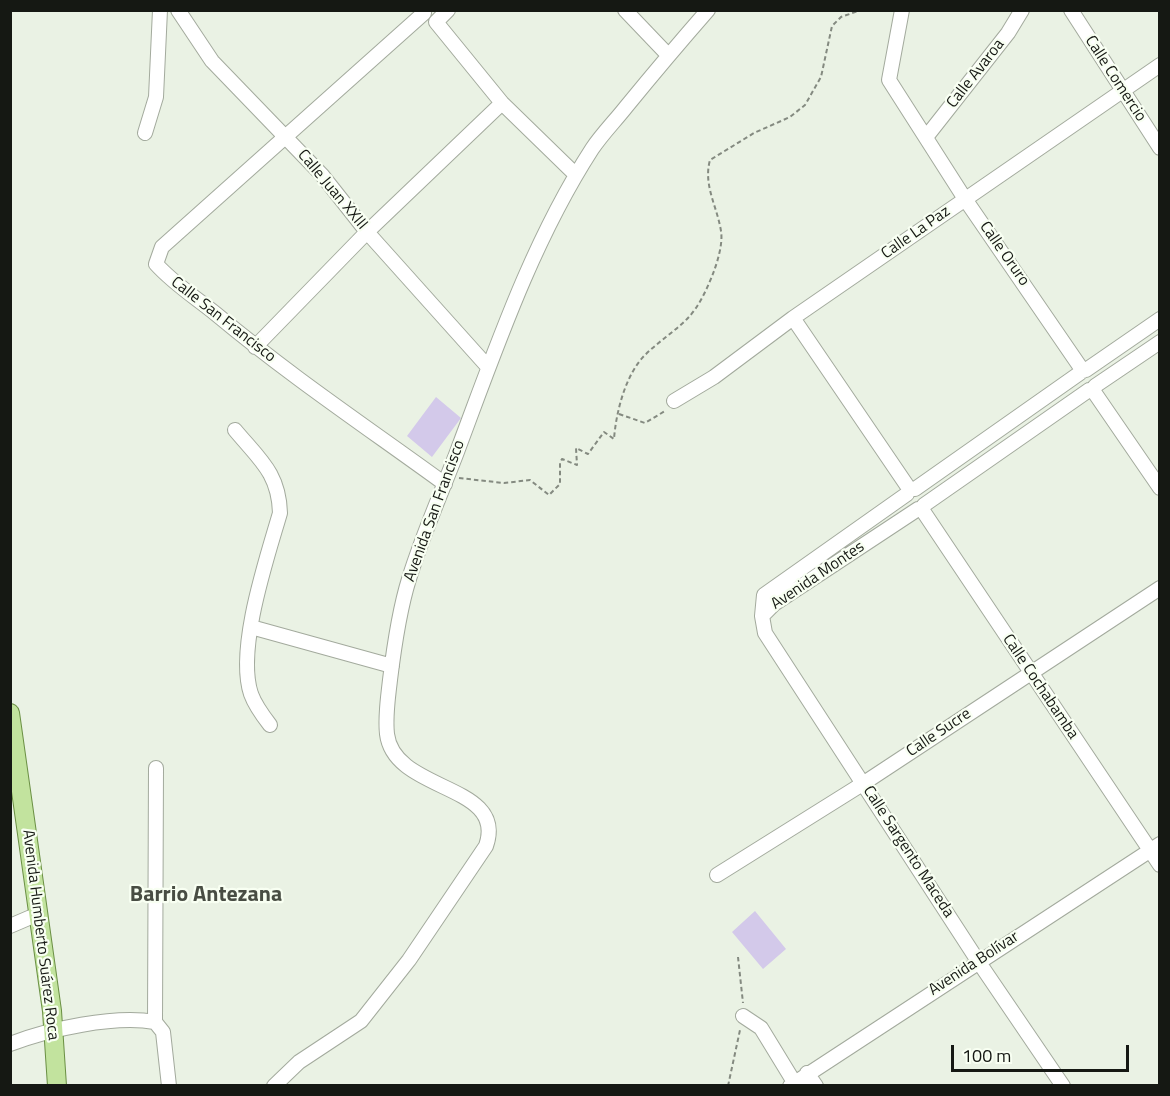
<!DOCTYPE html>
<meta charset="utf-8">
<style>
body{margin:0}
#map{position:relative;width:1170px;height:1096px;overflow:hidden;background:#eaf2e4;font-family:"Titillium Web",sans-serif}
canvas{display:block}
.frame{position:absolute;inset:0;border:12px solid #151813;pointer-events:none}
.scale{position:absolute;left:951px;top:1045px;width:178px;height:27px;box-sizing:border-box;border:3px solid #151813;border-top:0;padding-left:8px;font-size:18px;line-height:21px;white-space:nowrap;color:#151813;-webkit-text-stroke:4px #f8fff2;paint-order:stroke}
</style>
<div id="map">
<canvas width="1170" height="1096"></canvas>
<div class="frame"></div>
<div class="scale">100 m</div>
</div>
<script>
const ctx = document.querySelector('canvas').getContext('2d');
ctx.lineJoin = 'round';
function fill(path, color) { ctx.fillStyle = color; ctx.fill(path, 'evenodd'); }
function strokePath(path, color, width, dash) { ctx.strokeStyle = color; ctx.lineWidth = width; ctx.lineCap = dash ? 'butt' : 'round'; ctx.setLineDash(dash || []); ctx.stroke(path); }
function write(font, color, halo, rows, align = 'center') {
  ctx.font = font + ' "Titillium Web",sans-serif'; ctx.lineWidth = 4.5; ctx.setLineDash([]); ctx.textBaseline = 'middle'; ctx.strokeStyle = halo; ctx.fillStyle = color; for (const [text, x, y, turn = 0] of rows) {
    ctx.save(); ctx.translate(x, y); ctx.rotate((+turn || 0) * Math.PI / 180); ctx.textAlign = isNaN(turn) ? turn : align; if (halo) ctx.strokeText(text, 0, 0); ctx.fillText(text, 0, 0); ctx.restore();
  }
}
fill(new Path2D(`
 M436,397L461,418L432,457L407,436Z
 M755,911L786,949L763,969L732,932Z`), '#d3c9ea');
const minor = new Path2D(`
 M178,10L212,61L322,175L367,232L488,367
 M448,10L436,22L502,103L576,175
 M625,10L668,55
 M902,10L889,80L965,199L1083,371
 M1071,10L1160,148
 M424,13L162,247L156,264C174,284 195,297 216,314C289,375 368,428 445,484
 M145,133L156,97L160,10
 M927,136L1008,33L1022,10
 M793,318L910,490
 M255,347L367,232L502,103
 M1086,370L1160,319
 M1095,386L1160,342
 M1092,389L1160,488
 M674,401L714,377L793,318L1160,65
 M235,430C259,459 279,473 280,513C267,558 236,649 251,694C255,705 263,716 270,725
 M915,489L1080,373
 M907,494L764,595L762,616L765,633L978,961L1063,1086
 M924,505L1089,390
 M921,508L1160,865
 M762,616L774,604L918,509
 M251,627L392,666
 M717,875L864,783L1160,588
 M10,926L31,917
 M743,1016L761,1028L794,1082
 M155,1022L156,768
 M10,1044C49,1029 114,1015 155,1022L163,1032L169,1086
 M807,1073L816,1086
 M274,1086L299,1062L361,1021L409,960L486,846C508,783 394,793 387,734C385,716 388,698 390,680C394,647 399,611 409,579C422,536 441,494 457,452C496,348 532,242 592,149C602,134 615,121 626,107C653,74 680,42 708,10
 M790,1086L1160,844`);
const major = new Path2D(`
 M10,713L52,1011L57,1086`);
strokePath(minor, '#a3aa9d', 16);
strokePath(major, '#6b9044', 20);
strokePath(new Path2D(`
 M619,414L645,423L665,411
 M459,478L504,483L530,480L549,495L560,484V463L562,459L577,465L576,448L588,454L604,432L614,439C616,413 625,375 645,355C658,342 674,332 687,319C699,307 708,287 714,271C718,260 723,243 721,231C717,206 703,185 710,160L754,133L790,117L805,105L821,77L832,26L841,17L861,10
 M738,957L743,1003
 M728,1086L740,1030`), '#848a80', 2, [4.5, 3]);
strokePath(minor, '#fff', 14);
strokePath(major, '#c2e39e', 18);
write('16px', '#151813', '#f8fff2', [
 ["Calle Avaroa",976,74,-52],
 ["Calle Comercio",1115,79,57],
 ["Calle Juan XXIII",332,190,50],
 ["Calle La Paz",916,233,-35],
 ["Calle Oruro",1004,254,55],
 ["Calle San Francisco",223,320,38],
 ["Avenida San Francisco",435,511,-70],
 ["Avenida Montes",818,576,-34],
 ["Calle Cochabamba",1040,687,56],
 ["Calle Sucre",939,733,-34],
 ["Calle Sargento Maceda",908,852,57],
 ["Avenida Humberto Suárez Roca",40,935,83],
 ["Avenida Bolívar",974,964,-33]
]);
write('bold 22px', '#484d43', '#f8fff2', [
 ["Barrio Antezana",206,896]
]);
</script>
